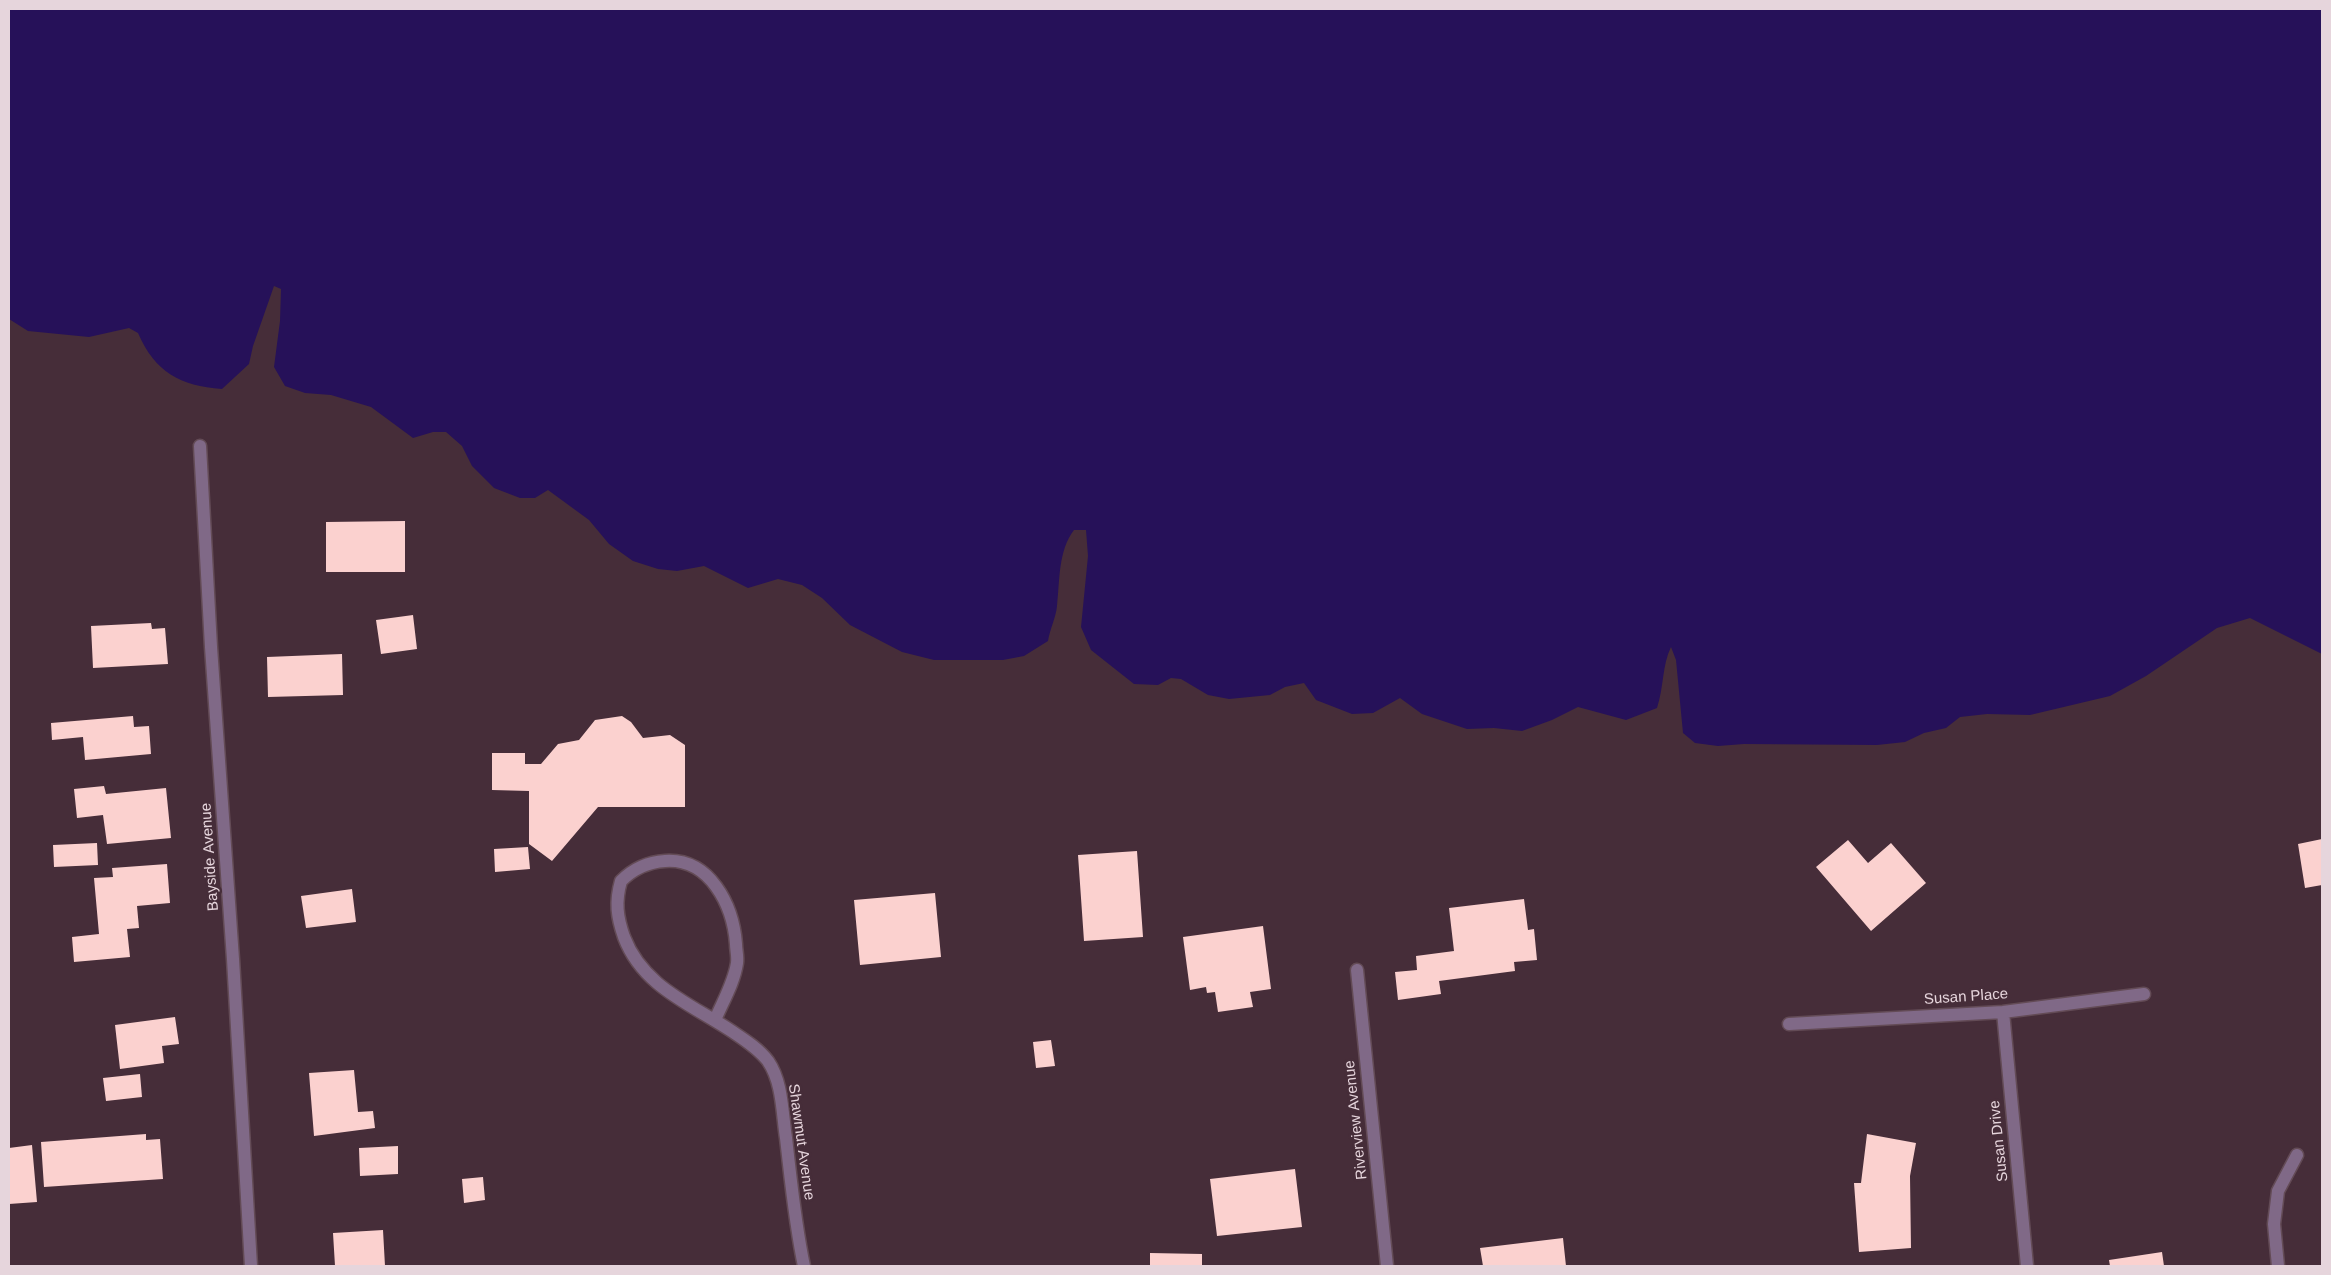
<!DOCTYPE html>
<style>
body{margin:0}
#map{position:relative;width:2331px;height:1275px;overflow:hidden;background:#462d39;font-family:Arial,sans-serif}
canvas{display:block}
.frame{position:absolute;inset:0;border:10px solid #e6d5dc;pointer-events:none}
</style>
<div id="map">
<canvas width="2331" height="1275"></canvas>
<div class="frame"></div>
</div>
<script>
const ctx = document.querySelector('canvas').getContext('2d');
ctx.lineJoin = 'round';
function fill(path, color) { ctx.fillStyle = color; ctx.fill(path, 'evenodd'); }
function strokePath(path, color, width, dash) { ctx.strokeStyle = color; ctx.lineWidth = width; ctx.lineCap = dash ? 'butt' : 'round'; ctx.setLineDash(dash || []); ctx.stroke(path); }
function write(font, color, halo, rows, align = 'center') {
  ctx.font = font + ' Arial,sans-serif'; ctx.lineWidth = 5; ctx.setLineDash([]); ctx.textBaseline = 'middle'; ctx.strokeStyle = halo; ctx.fillStyle = color; for (const [text, x, y, turn = 0] of rows) {
    ctx.save(); ctx.translate(x, y); ctx.rotate((+turn || 0) * Math.PI / 180); ctx.textAlign = isNaN(turn) ? turn : align; if (halo) ctx.strokeText(text, 0, 0); ctx.fillText(text, 0, 0); ctx.restore();
  }
}
fill(new Path2D(`
 M9,9H2322V654L2250,618L2217,628L2146,676L2110,696L2030,715L1987,714L1960,717L1946,728L1924,733L1905,742L1877,745L1744,744L1718,746L1695,743L1683,733L1676,660L1671,647C1662,665 1664,687 1657,708L1626,720L1578,707L1552,720L1522,731L1494,728L1467,729L1422,714L1400,698L1373,713L1352,714L1316,700L1304,683L1285,687L1270,695L1229,699L1208,695L1181,679L1171,678L1158,685L1134,684L1091,650L1081,627L1088,556L1086,530H1074C1058,551 1060,580 1057,606C1056,617 1050,629 1048,641L1024,656L1003,660H934L902,652L850,625L822,598L802,585L778,579L748,588L704,566L677,571L658,569L633,561L609,544L589,520L548,490L535,498H520L494,488L472,466L462,446L446,432H433L413,438L371,407L331,395L305,393L285,386L274,367L280,321L281,289L274,286L253,346L249,364L222,389C180,386 155,372 138,333L129,328L89,337L28,331L9,319Z`), '#261159');
fill(new Path2D(`
 M405,521V572H326V522Z
 M413,615L417,649L381,654L376,620Z
 M151,623L152,629L165,628L168,664L93,668L91,626Z
 M342,654L343,695L268,697L267,657Z
 M133,716L134,727L149,726L151,754L85,760L83,737L52,740L51,723Z
 M622,716L631,722L643,738L670,735L685,745V807H598L552,861L529,844V791L492,790V753H525V764H541L558,744L579,740L595,720Z
 M104,786L106,794L166,788L171,838L107,844L103,815L77,818L74,789Z
 M2322,839V885L2305,888L2298,844Z
 M1848,840L1868,863L1891,843L1926,883L1871,931L1816,867Z
 M97,843L98,865L54,867L53,845Z
 M528,847L530,869L495,872L494,849Z
 M1137,851L1143,937L1084,941L1078,855Z
 M167,864L170,903L137,906L139,928L127,929L130,957L74,962L72,937L99,934L94,878L113,877L112,868Z
 M352,889L356,922L306,928L301,896Z
 M935,893L941,957L860,965L854,900Z
 M1524,899L1528,930L1534,929L1537,960L1514,962L1515,971L1439,981L1441,994L1398,1000L1395,972L1417,970L1416,956L1454,951L1449,908Z
 M1263,926L1271,989L1250,992L1253,1007L1218,1012L1215,992L1207,993L1206,987L1190,990L1183,937Z
 M175,1017L179,1044L162,1046L164,1063L120,1069L115,1025Z
 M1051,1040L1055,1066L1036,1068L1033,1042Z
 M354,1070L358,1112L373,1111L375,1128L314,1136L309,1073Z
 M140,1074L142,1097L106,1101L103,1078Z
 M146,1134V1140L160,1139L163,1179L44,1187L41,1142Z
 M1867,1134L1916,1143L1910,1176L1911,1248L1859,1252L1854,1183H1861Z
 M32,1145L37,1202L9,1204V1148Z
 M398,1146V1174L360,1176L359,1148Z
 M1295,1169L1302,1227L1217,1236L1210,1179Z
 M483,1177L485,1200L464,1203L462,1179Z
 M383,1230L385,1266H335L333,1233Z
 M1563,1238L1566,1266H1483L1480,1248Z
 M2162,1252L2164,1266H2110L2109,1260Z
 M1150,1253L1202,1254V1266H1150Z`), '#fbd1cf');
const minor = new Path2D(`
 M200,446L211,647L233,959L251,1266
 M1357,970L1387,1266
 M2003,1012L2027,1266
 M715,1020C723,1001 734,983 737,963C738,957 736,950 736,944C733,905 710,858 665,861C648,862 633,869 621,881C615,902 617,917 624,937C643,987 691,1004 733,1032C745,1040 759,1049 768,1061C783,1083 782,1113 786,1138C791,1181 795,1224 804,1266
 M1789,1024L2003,1012L2144,994
 M2278,1266L2274,1224L2278,1191L2297,1155`);
strokePath(minor, '#634b56', 15);
strokePath(minor, '#806987', 12);
write('15px', '#e6d5dc', '#462d39', [
 ["Bayside Avenue",210,857,-94],
 ["Susan Place",1966,997,-4],
 ["Riverview Avenue",1356,1120,-96],
 ["Susan Drive",1999,1141,-96],
 ["Shawmut Avenue",801,1142,82]
]);
</script>
